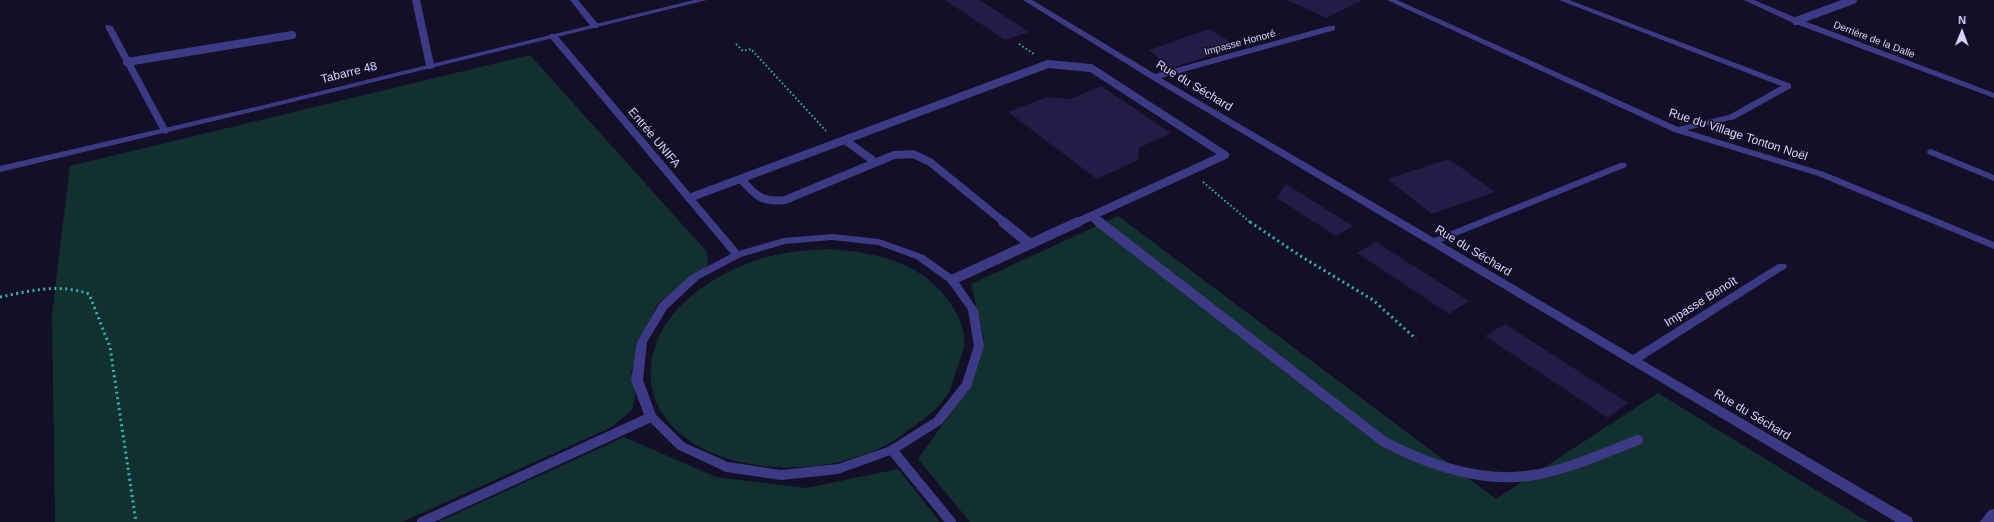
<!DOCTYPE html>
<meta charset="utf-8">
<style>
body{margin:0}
#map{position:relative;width:1994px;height:522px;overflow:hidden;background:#130f26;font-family:Arial,sans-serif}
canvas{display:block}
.north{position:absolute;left:1942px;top:12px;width:40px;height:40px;-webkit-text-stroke:3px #130f26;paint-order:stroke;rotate:1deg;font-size:11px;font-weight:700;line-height:16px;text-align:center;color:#d9d4ff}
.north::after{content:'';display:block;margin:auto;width:14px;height:18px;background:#d9d4ff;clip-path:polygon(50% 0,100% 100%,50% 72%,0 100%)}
</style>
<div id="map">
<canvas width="1994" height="522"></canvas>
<div class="north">N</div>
</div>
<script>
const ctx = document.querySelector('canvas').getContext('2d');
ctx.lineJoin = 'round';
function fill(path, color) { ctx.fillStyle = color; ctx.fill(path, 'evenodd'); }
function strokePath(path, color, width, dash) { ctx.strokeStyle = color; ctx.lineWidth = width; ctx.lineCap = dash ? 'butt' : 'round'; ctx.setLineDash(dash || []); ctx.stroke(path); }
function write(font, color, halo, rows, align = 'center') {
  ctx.font = font + ' Arial,sans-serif'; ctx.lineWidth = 3; ctx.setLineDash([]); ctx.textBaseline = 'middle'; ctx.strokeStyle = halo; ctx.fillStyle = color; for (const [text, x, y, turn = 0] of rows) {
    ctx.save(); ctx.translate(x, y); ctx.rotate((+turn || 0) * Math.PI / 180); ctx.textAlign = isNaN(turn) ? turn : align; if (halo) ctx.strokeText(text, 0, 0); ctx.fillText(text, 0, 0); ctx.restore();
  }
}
fill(new Path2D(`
 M530,55L707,252L708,265L698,277L658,303L638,344L631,373L635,384V396L632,410L612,427L402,522H55L52,314L70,166Z
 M1118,216L1496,499L1658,393L1868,522H970L918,459L963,396L984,339L971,284Z
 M828,249C875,252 925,262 952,306C959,316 966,333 964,346C963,354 959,362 956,370C954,376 953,384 950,390C943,404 924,420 911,428C903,434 895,440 887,445C834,471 769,475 714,454C684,442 654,416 651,381C647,319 704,278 757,260C780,252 804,250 828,249Z
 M624,437L716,477L806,488L898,469L940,522H438Z`), '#12302f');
fill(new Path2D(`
 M945,0H980L1029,32L1005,40Z
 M1287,0H1363L1326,18Z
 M1209,29L1239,47L1171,68L1149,50Z
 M1101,86L1171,133L1139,148L1138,160L1097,179L1008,112L1047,97L1070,99Z
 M1449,159L1495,192L1432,214L1387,179Z
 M1286,184L1353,226L1336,236L1277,198Z
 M1376,242L1469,301L1449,314L1357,253Z
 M1505,324L1628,403L1608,418L1485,336Z`), '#241b47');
strokePath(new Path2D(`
 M736,44L743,51L751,49L826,131
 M1019,44L1034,54
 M1203,182L1251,223`), '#2fb8b0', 2, [1.5, 2.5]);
strokePath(new Path2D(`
 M1250,222L1302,257L1373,300L1416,339
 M0,297C30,291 59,283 89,294L110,347L136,522`), '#2fb8b0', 3, [2, 3.5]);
strokePath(new Path2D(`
 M416,0L430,65
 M1796,21L1853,0
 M127,62L292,35
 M845,140L875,162
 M741,179C756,196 762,203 785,200L894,155L913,154L930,162L1005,223
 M689,198L1048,64L1091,68L1225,155L1076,223
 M1091,216L1100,223`), '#3d3a85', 8);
strokePath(new Path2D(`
 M1003,222L1030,244
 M1099,222L1383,441C1430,466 1486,485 1540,474C1574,467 1606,452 1638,440
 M952,280L1078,222
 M892,450L951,522
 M422,522L651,417`), '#3d3a85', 10);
fill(new Path2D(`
 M570,0H578L598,24V28H592Z
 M1023,0H1032L1155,74L1329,26H1335V30L1161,78L1434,238L1620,163H1626L1627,165L1626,167L1441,242L1633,355L1778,264H1786L1787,266L1786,268L1642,360L1912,518L1913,522H1896L1151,79Z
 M1387,0H1397L1678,127L1729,115L1781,86L1559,0H1569L1791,84V88L1735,119L1687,130L1824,172L1994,242V249L1818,176L1674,132Z
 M1744,0H1754L1799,19L1994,93V98L1793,23Z
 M106,25H109L113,27L169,131L168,133L165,134L161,131L105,27Z
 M550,34H556L739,251L784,238L832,234L879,239L924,255L956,278L978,310L984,346L971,387L942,424L896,453L838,474L781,480L726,472L677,449L645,417L631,380L637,342L659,304L691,275L731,254L550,38ZM832,240L878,245L916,259L948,282L968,310L974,346L962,383L934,418L888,447L838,464L781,470L728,462L685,443L656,415L643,380L647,342L667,309L699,279L741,257L785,244Z
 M1931,149L1994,175V181L1928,154L1927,152L1928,150Z
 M1994,509V522H1980L1989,510Z`), '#3d3a85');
fill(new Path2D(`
 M694,0H707L264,109L0,172V166L264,105Z`), '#3d3a85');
write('10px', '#d9d4ff', '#130f26', [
 ["Derrière de la Dalle",1874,40,21],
 ["Impasse Honoré",1240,43,-15]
]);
write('12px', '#d9d4ff', '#130f26', [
 ["Tabarre 48",349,73,-14],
 ["Rue du Séchard",1194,86,31],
 ["Rue du Village Tonton Noël",1738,135,18],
 ["Entrée UNIFA",654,138,50],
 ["Rue du Séchard",1473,251,31],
 ["Impasse Benoît",1701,302,-32],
 ["Rue du Séchard",1752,415,31]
]);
</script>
